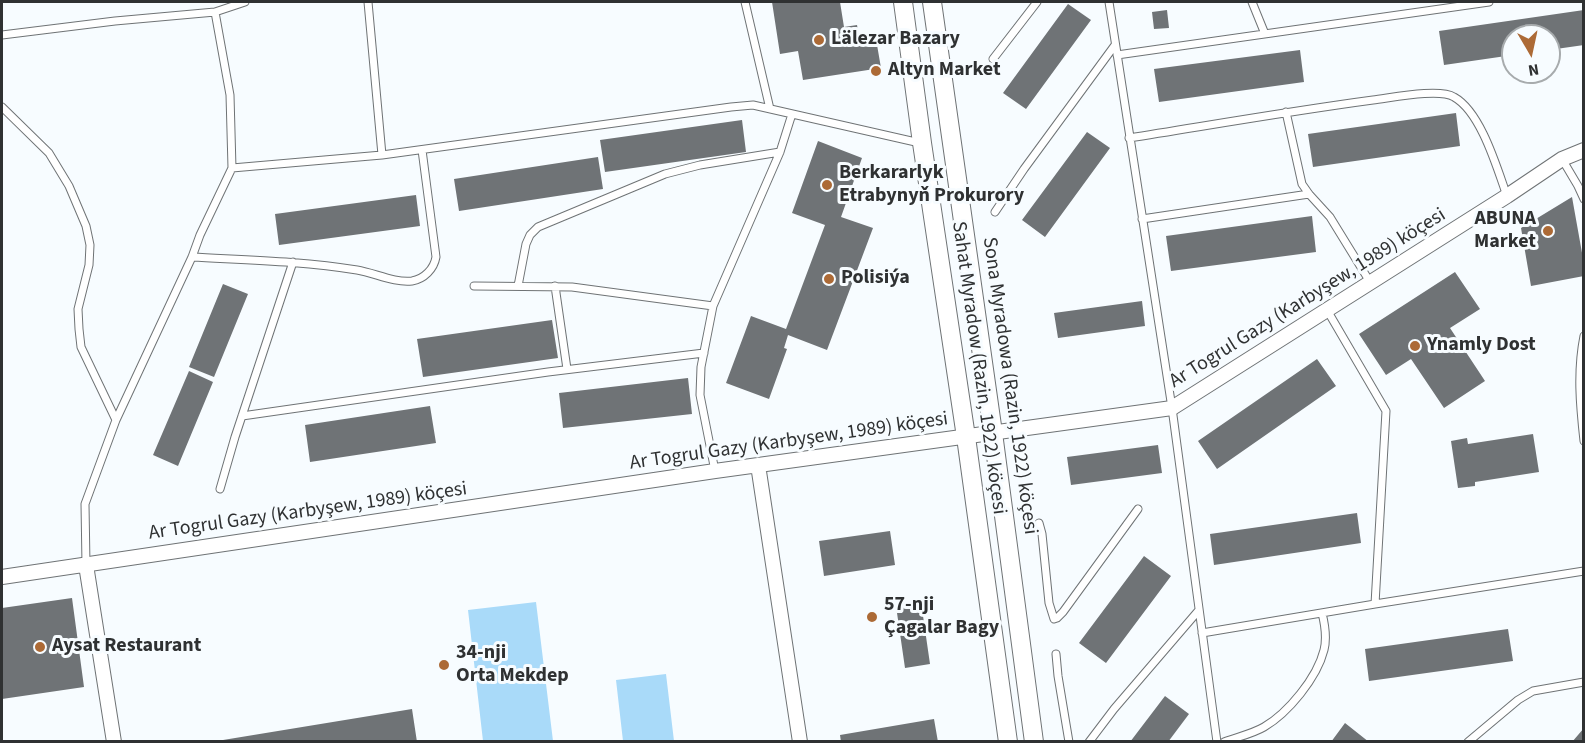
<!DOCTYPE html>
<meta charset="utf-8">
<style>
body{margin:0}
#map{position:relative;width:1585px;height:743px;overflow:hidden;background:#f7fcff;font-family:"Source Sans 3",sans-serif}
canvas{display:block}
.frame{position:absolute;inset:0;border:3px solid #2f3132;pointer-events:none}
.north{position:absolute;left:1501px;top:24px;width:60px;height:60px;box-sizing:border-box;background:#f7fcff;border:2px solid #a7abad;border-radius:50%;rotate:171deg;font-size:16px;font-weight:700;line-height:24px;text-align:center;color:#2f3132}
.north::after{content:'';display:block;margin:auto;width:21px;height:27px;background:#ac6a36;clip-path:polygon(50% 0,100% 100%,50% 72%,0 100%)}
</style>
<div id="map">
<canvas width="1585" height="743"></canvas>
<div class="frame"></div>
<div class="north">N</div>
</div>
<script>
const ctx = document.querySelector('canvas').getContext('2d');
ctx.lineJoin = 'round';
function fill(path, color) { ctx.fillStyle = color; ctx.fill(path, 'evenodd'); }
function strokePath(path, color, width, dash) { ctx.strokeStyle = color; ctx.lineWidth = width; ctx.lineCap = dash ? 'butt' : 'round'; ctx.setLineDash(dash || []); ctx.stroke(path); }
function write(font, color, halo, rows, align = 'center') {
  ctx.font = font + ' "Source Sans 3",sans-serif'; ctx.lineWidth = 6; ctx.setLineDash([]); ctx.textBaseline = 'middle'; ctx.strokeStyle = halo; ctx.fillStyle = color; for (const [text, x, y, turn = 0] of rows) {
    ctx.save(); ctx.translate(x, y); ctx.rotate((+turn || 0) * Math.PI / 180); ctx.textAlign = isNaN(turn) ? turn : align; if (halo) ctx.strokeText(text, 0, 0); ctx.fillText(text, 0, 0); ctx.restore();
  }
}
fill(new Path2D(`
 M536,602L553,741H483L468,610Z
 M666,674L674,741H623L616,680Z`), '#a9daf9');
fill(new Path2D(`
 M772,2H840L844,27L857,25L860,41L876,39L881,68L803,80L798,51L780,54Z
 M1068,4L1091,20L1026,109L1003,93Z
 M1167,10L1169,28L1154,29L1152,12Z
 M1584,10V45L1549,50V36H1513V55L1444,65L1439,31Z
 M1300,50L1304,82L1159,102L1154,69Z
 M1456,113L1460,146L1313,167L1308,134Z
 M742,120L746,152L605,172L600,140Z
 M1087,132L1110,148L1045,237L1022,220Z
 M818,141L862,158L841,217L873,228L827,350L788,335L784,348L787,349L769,399L726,383L751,316L786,329L825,225L792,213Z
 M598,157L603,189L459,211L454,179Z
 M416,195L420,226L279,245L275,214Z
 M1572,197L1584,264V276L1531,286L1521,228Z
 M1312,216L1316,252L1171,271L1166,236Z
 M1455,272L1480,309L1450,328L1485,381L1444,408L1411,359L1386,375L1359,334Z
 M223,284L248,294L214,377L189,367Z
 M1142,301L1145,326L1058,338L1054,313Z
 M552,320L558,358L423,377L417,339Z
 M1317,359L1336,386L1217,469L1198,441Z
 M189,371L213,382L178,466L153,455Z
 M688,378L692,414L563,428L559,393Z
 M430,406L436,443L310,462L305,425Z
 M1533,434L1539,472L1475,482V486L1458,488L1451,441L1467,438L1468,444Z
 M1158,445L1162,473L1071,485L1067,457Z
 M1357,513L1361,543L1214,565L1210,534Z
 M890,531L895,565L824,576L819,541Z
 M1144,556L1171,576L1106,663L1079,643Z
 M72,598L84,687L2,699V608Z
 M921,602L930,664L905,668L896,606Z
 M1508,629L1513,661L1369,681L1365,649Z
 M1165,696L1189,714L1168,742H1130Z
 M412,709L417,742H223V740Z
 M934,719L938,742H841L840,735Z
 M1345,723L1369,742H1331Z
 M1584,728V742H1572Z`), '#6f7376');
const lane = new Path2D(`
 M368,2L382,155
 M745,2L770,109
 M1109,2L1172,408L1217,742
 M1252,2L1265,34
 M2,35L115,21L215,12L245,2
 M1117,55L1489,2
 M993,59L1037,2
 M2,107L49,153L69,186L86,226L90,245L89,265L78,309L79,329L81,347L116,420
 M1286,112L1302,184L1309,194L1330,217L1370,282
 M1129,138C1211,125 1291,111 1373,100C1391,98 1439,88 1454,97C1481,112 1497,168 1507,196
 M1562,159L1578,186L1584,199
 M232,168L382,155L731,107L753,105L920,143
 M995,212L1024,169L1115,45
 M1142,219L1309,194
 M192,257C247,260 303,261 357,270C375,273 394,283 412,281C424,279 434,269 436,257L422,150
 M474,286L572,287L713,306
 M518,286L526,244L530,235L538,227L665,174L700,165L780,152
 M555,286L567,369
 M1584,336C1577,371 1580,405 1584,441
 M242,416L548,372L704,353
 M715,471L700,395L701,367L713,306L780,152L792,114
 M220,489L235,437L293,262
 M1039,523L1042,534L1049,603L1054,619L1057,618L1063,612L1138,509
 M86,565L85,504L116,420L192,257L200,235L232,168L230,95L215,12
 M1375,604L1584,571
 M1202,633L1375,604L1386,411L1327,310
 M1056,654L1058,676L1069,742
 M1089,742L1114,709L1199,610
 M1224,742C1237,737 1252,734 1264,727C1288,713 1317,678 1324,650C1327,638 1325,625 1322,613
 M1468,742L1518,700L1533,691L1584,682`);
const street = new Path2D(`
 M758,465L800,742
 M86,565L114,742
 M2,577L715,471L1172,408L1507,196L1562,159L1584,150`);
const secondary = new Path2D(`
 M903,2L922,143L966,437L1008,742
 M932,2L993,433L1034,742`);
strokePath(lane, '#6f7375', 9);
strokePath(street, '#6f7375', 16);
strokePath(secondary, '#6f7375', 20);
strokePath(lane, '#fff', 7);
strokePath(street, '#fff', 14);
strokePath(secondary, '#fff', 18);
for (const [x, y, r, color] of [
 [819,40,6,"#ac6a36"],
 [876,71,6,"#ac6a36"],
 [827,185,6,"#ac6a36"],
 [1548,231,6,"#ac6a36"],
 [829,279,6,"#ac6a36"],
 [1415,346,6,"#ac6a36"],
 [872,617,6,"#ac6a36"],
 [40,647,6,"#ac6a36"],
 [444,665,6,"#ac6a36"]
]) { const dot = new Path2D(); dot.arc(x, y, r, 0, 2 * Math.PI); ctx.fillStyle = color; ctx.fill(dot); strokePath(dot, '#f7fcff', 2); }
write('bold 20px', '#2f3132', '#f7fcff', [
 ["Lälezar Bazary",831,40],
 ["Altyn Market",888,71],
 ["Berkararlyk",839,174],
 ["Etrabynyň Prokurory",839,197],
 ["ABUNA",1536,220,"right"],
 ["Market",1536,243,"right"],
 ["Polisiýa",841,279],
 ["Ynamly Dost",1427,346],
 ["57-nji",884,606],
 ["Çagalar Bagy",884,629],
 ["Aysat Restaurant",52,647],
 ["34-nji",456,654],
 ["Orta Mekdep",456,677]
], 'left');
write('20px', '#2f3132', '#f7fcff', [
 ["Ar Togrul Gazy (Karbyşew, 1989) köçesi",1308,299,-32],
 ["Sahat Myradow (Razin, 1922) köçesi",978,368,82],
 ["Sona Myradowa (Razin, 1922) köçesi",1009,386,82],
 ["Ar Togrul Gazy (Karbyşew, 1989) köçesi",789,442,-8],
 ["Ar Togrul Gazy (Karbyşew, 1989) köçesi",308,512,-8]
]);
</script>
